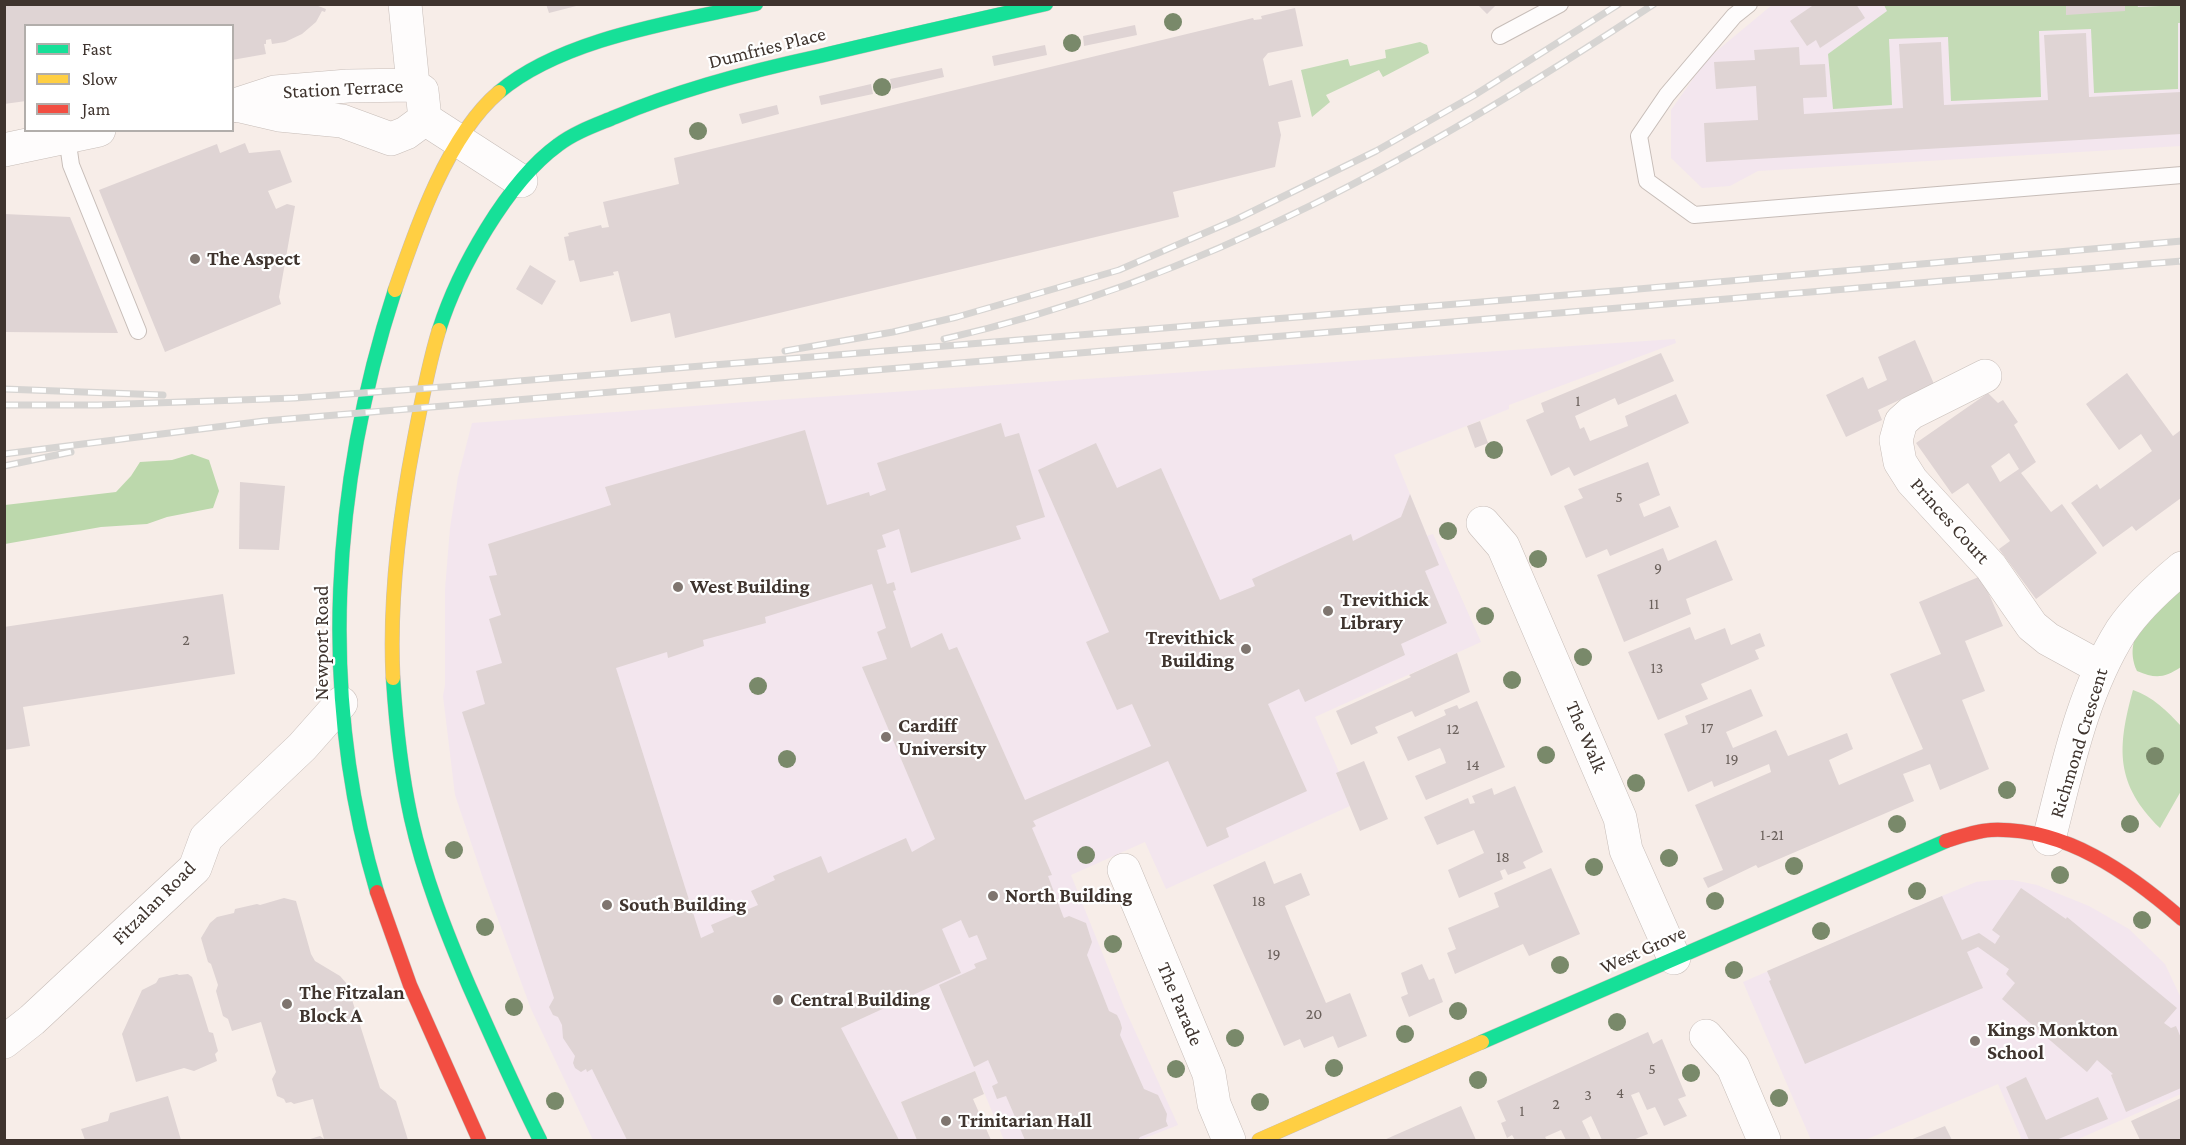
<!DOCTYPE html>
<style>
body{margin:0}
#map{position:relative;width:2186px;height:1145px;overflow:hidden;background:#f7ede8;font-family:"Crimson Pro",serif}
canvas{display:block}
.frame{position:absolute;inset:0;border:6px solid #3f342e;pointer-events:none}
.legend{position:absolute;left:24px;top:24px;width:210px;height:108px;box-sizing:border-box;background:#fff;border:2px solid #b2aeab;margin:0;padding:8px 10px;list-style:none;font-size:18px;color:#3f342e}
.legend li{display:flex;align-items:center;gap:12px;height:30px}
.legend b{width:30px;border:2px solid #b2aeab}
</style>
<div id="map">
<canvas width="2186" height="1145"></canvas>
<div class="frame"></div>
<ul class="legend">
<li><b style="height:8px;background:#16e098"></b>Fast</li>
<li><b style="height:8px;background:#ffcf43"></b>Slow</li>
<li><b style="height:8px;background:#f24e42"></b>Jam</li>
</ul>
</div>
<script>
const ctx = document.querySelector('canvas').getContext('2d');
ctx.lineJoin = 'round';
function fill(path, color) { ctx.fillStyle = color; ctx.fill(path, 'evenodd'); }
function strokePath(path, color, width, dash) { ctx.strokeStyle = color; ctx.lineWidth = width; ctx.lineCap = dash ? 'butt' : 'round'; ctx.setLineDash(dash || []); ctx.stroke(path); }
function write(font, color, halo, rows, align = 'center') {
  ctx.font = font + ' "Crimson Pro",serif'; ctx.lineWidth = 4.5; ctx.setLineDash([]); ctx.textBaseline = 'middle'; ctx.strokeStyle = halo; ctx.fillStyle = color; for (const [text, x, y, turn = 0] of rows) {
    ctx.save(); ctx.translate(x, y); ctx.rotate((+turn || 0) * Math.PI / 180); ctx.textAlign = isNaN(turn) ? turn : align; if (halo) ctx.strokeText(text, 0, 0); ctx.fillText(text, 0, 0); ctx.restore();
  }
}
fill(new Path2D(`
 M1772,5H2181V146L1758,171L1730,186L1702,188L1671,158V110L1707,59Z
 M1675,339L1676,343L1509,405V409L1394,455L1427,536L1433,534L1481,642L1315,717L1339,772L1336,774L1350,806L1166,889L1145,842L1071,875L1124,1007L1178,1125L1140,1140H1004L975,1071L901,1102L917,1140H593L531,1009L485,884L455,795L443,696L445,685V589L450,528L458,477L472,423L746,402Z
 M1995,880H2013L2037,885L2089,906L2129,929L2165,964L2181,998V1094L2076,1140H2022L1998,1084L1865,1140H1811L1743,982L1942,896L1976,882Z`), '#f3e6ee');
fill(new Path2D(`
 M2137,4L2138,7L2181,5V23H2178V89L2094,93L2091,29L2039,31L2041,97L1951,101L1948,37L1889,39L1892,105L1833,109L1828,54L1887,11L1884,5Z
 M1420,42L1427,45L1429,53L1383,77L1379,70L1326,95L1330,102L1312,117L1301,70L1348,59L1350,66L1386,58L1385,50Z
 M2133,690C2152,696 2168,712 2181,726V791L2160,828C2115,784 2117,748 2133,690Z`), '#c4dbb6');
fill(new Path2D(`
 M192,454L209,460L219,491L213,508L167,517L147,524L101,527L5,544V505L116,492L131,476L140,462L172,460Z
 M2181,581V667C2164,678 2156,679 2137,671C2120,633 2158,606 2181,581Z`), '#bcd8ac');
fill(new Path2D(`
 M4,4H313L326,9L325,12L322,11L316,22L302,34L285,42L272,44L271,39L266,40V44H264L266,54L232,60V26H26V101L4,104Z
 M546,4H580V5L549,13Z
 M1477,4H1497L1487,14Z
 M1815,4H1856L1865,18L1820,48L1816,40L1807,46L1790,21Z
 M2066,4H2125V11L2066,15Z
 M1295,8L1303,46L1268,53L1263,59L1269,86L1292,80L1301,117L1278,122L1281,135L1275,167L1173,192L1179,217L675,338L670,313L631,322L618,271L613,272L614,275L580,282L574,260L569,261L564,237L569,236L568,233L601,225L602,228L609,227L603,202L679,184L674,158L1253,18L1254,20L1262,19L1261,16Z
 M1135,25L1137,35L1084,46L1083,36Z
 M2086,33L2089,97L2181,92V134L1706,162L1704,123L1758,120L1756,86L1716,89L1714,62L1755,60L1754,50L1799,47L1800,65L1825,64L1827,97L1803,98L1804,114L1903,108L1899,44L1941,42L1944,105L2048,100L2044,35Z
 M1045,45L1047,55L994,66L992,56Z
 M942,68L944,77L892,89L890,79Z
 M871,84L873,94L821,105L819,96Z
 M777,105L779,114L742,124L739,114Z
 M245,143L249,153L280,150L292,182L268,191L276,209L287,204L295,206L279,297L281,304L165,352L99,190L217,144L220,153Z
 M4,214L70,217L118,333L4,332Z
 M530,265L556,281L542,305L516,289Z
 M1915,340L1934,384L1878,410L1882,420L1846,437L1826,395L1863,377L1868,389L1887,380L1878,357Z
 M1661,353L1674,381L1618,405L1615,398L1575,416L1580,429L1584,427L1590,441L1628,426L1625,416L1676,394L1689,423L1574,476L1569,467L1551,476L1526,420L1544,412L1541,403Z
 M2127,373L2173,436L2181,430V498L2136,531L2132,526L2103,547L2071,503L2097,484L2100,489L2152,451L2141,434L2119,450L2086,404Z
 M1988,393L1998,403L2003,400L2018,422L2014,425L2036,462L2021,473L2051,512L2062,504L2097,553L2036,599L1999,549L2010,541L1968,483L1952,494L1916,443ZM2009,453L2019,469L2000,482L1991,466Z
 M1480,421L1488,443L1475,448L1467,426Z
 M1001,423L1005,437L1019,433L1045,517L1016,526L1021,539L911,573L899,529L882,535L886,547L877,550L887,584L894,582L896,590L893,591L911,648L942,633L949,650L957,647L1025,800L1151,746L1132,704L1117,710L1086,642L1109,632L1038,470L1096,443L1117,488L1161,468L1220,600L1255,586L1252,579L1351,534L1353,541L1401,517L1410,494L1439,565L1425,571L1447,623L1401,644L1405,655L1305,702L1299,689L1268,704L1307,791L1226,828L1229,837L1207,847L1168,761L1033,821L1036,826L1032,828L1052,875L1048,876L1063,916L1064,918L1069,916L1086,923L1092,942L1087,955L1109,1011L1117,1015L1120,1021L1122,1028L1120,1035L1144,1089L1158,1095L1167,1114L1166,1121L1168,1126L1140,1137L1138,1140H1025L1006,1096L997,1099L992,1086L998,1083L988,1060L974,1067L939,985L976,968L974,964L987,959L977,935L969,938L961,920L942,929L961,973L841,1028L899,1140H627L592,1069L587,1072L586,1069L581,1072L575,1068L573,1063L575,1056L563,1038L562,1025L558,1017L553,1015L549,1007L554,998L462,712L485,704L476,671L502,663L489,619L501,615L489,576L497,575L488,544L611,505L605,487L805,430L827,505L869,492L870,496L886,490L877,463ZM872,584L886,628L877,632L887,659L862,667L935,839L912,852L906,838L828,873L821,856L773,876L775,880L751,891L758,905L711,925L714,932L701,938L616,668L667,652L668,658L704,646L703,640L766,623L765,617Z
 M1648,462L1660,495L1639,504L1644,517L1670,506L1679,527L1610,556L1607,549L1586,558L1564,506L1583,498L1578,489Z
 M240,482L285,486L279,550L239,549Z
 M1716,540L1733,580L1686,599L1691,614L1624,642L1597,575L1663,548L1668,561Z
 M1981,576L2003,626L1965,641L1985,691L1962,700L1989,769L1940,790L1930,764L1903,774L1914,801L1758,868L1756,865L1708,888L1703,878L1723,870L1695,805L1771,772L1769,764L1714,787L1712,781L1688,792L1664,734L1688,724L1685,716L1751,689L1763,716L1726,732L1733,748L1776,730L1788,756L1847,733L1853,749L1829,760L1839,785L1923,749L1890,674L1941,654L1919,602Z
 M223,594L235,674L23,707L30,746L4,750V627Z
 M1690,627L1695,640L1725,628L1731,645L1760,633L1765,646L1755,650L1759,659L1701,684L1708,699L1658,720L1628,652Z
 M1457,653L1470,692L1415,717L1412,711L1375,727L1378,733L1351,745L1336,711L1411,677L1409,675Z
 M1477,701L1505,767L1426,800L1415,776L1446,763L1443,754L1440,748L1408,761L1397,737L1446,715L1444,710L1457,705L1459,709Z
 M1364,761L1388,819L1360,831L1336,773Z
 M1515,786L1543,852L1523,862L1526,868L1508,875L1505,869L1500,871L1503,879L1459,898L1448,870L1484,853L1474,830L1437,845L1424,817L1468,798L1470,804L1475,803L1472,796L1492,788L1494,795Z
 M1265,861L1274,884L1301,873L1310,895L1285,906L1291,921L1326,1003L1350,993L1367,1036L1338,1048L1333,1036L1304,1048L1300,1039L1284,1046L1213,885Z
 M1551,868L1580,934L1529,956L1523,944L1455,974L1447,953L1456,949L1448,928L1499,907L1494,893Z
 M2021,888L2066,919L2067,917L2177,1008L2164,1023L2171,1028L2176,1026L2181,1038V1088L2126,1112L2111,1075L2113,1074L2097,1060L2087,1072L2002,999L2015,983L2006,974L2009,969L1978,947L1967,952L1983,988L1805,1064L1769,981L1771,980L1767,971L1942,896L1962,940L1979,933L1995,944L2000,936L1992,930Z
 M284,898L296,901L311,954L315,961L340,976L347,984L380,1088L396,1101L408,1140H307L320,1136L324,1139L313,1099L294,1104L291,1102L286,1103L284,1099L277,1096L272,1079L276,1072L261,1022L232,1031L228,1019L223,1016L216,991L218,985L211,964L208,962L201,938L210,923L217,917L234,913L235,909L257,904L260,905Z
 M1422,964L1429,980L1434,978L1443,1002L1409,1017L1401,997L1408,994L1401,973Z
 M177,974L179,975L188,974L192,977L209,1032L213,1033L218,1051L215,1054L217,1061L194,1071L184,1068L136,1082L122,1034L142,990L156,983L159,978Z
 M1648,1032L1653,1044L1662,1039L1686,1096L1678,1099L1687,1116L1664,1126L1655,1107L1647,1110L1639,1092L1631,1095L1648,1134L1633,1140H1602L1591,1116L1582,1121L1591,1140H1566L1561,1130L1545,1137L1547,1140H1515L1512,1135L1507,1138L1501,1123L1506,1121L1497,1101Z
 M975,1071L984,1094L973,1099L991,1140H917L901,1102Z
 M2026,1077L2046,1120L2098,1097L2108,1119L2056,1140H2029L2006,1087Z
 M168,1096L181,1140H85L81,1129L108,1121L110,1113Z
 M2181,1098V1140H2140L2131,1121Z
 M1461,1106L1476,1140H1384Z
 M1945,1126L1952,1140H1910Z`), '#dfd4d4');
const lane = new Path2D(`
 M1749,4L1734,16L1667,95L1639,136L1647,181L1694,215L2182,175
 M1500,36L1560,4
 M67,137L71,165L138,331`);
const street = new Path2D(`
 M405,4L413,85
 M236,105L279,115L342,121L391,139L406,133L425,119
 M232,106L275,92L348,86L413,85L422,91L425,119
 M425,119L521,181
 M4,150L99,130
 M1985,376L1911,413L1901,422L1896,440L1900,462L1912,481L1991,567L2032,626L2048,639L2101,668
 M1483,523L1503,546L1620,818L1626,850L1674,958
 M2049,839C2067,769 2082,693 2121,631C2137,607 2159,587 2182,568
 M1124,870L1209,1074L1214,1104L1229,1140
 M1706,1036L1733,1067L1764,1140
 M4,1042L32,1020L195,868L206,838L302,747L341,703`);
const fast = new Path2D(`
 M499,92C563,38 676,22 756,4
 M439,330C458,270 507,182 558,145C575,132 596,125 615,117C681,89 750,71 820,56C895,38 971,21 1046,4
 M393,678C396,725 401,772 411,818C424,876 446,932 469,986C492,1038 515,1090 540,1140
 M377,892C318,695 332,484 395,290
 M1482,1042L1946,841`);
const slow = new Path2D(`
 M395,290C416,228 448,135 499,92
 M393,678C389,599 399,519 414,441C421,404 428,366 439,330
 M1259,1140L1482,1042`);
const jam = new Path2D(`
 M1946,841C1961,836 1976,831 1991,830C2065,827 2129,873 2182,919
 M377,892L410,985L479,1140`);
strokePath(lane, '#c7bdb8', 18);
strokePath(street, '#c7bdb8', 34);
strokePath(fast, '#c7bdb8', 15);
strokePath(slow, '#c7bdb8', 15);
strokePath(jam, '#c7bdb8', 15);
strokePath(lane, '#fefcfc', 16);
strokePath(street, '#fefcfc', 33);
strokePath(fast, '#16e098', 14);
strokePath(slow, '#ffcf43', 14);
strokePath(jam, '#f24e42', 14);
const rail = new Path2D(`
 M944,339C1204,280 1433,150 1654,4
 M785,351L893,332L957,317L1119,270L1237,219L1376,151L1473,96L1619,4
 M4,389L163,395
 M4,405H98L295,398L470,385L1627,290L2182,241
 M4,454L264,421L2182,261
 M4,466L71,452`);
strokePath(rail, '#d6d4d2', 7);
strokePath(rail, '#fff', 4.5, [14]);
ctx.fillStyle = '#79896a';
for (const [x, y] of [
 [1173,22],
 [1072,43],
 [882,87],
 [698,131],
 [1494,450],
 [1448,531],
 [1538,559],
 [1485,616],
 [1583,657],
 [1512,680],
 [758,686],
 [1546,755],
 [2155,756],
 [787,759],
 [1636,783],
 [2007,790],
 [1897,824],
 [2130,824],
 [454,850],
 [1086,855],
 [1669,858],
 [1794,866],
 [1594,867],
 [2060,875],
 [1917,891],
 [1715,901],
 [2142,920],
 [485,927],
 [1821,931],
 [1113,944],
 [1560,965],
 [1734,970],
 [514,1007],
 [1458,1011],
 [1617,1022],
 [1405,1034],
 [1235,1038],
 [1334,1068],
 [1176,1069],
 [1691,1073],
 [1478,1080],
 [1779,1098],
 [555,1101],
 [1260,1102]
]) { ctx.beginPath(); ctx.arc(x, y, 9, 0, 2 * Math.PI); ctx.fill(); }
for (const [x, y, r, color] of [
 [195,259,6,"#7f756f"],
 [678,587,6,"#7f756f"],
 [1328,611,6,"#7f756f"],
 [1246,649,6,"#7f756f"],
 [886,737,6,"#7f756f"],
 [993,896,6,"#7f756f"],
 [607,905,6,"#7f756f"],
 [778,1000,6,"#7f756f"],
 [287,1004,6,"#7f756f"],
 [1975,1041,6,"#7f756f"],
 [946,1121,6,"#7f756f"]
]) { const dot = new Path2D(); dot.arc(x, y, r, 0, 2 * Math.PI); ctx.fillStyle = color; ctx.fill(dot); strokePath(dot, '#fff', 2); }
write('16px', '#6a605b', null, [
 ["1",1578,401],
 ["5",1619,497],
 ["9",1658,568],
 ["11",1654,604],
 ["2",186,640],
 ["13",1657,668],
 ["17",1707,728],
 ["12",1453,729],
 ["19",1732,759],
 ["14",1473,765],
 ["1-21",1772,835],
 ["18",1503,857],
 ["18",1259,901],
 ["19",1274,954],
 ["20",1314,1014],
 ["5",1652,1069],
 ["4",1620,1093],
 ["3",1588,1095],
 ["2",1556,1104],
 ["1",1522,1111]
]);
write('20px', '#3f342e', '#fff', [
 ["Dumfries Place",767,48,-14],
 ["Station Terrace",343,89,-3],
 ["Princes Court",1950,521,48],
 ["Newport Road",322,643,-90],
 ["The Walk",1586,737,67],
 ["Richmond Crescent",2079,743,-73],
 ["Fitzalan Road",154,903,-45],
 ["West Grove",1643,950,-24],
 ["The Parade",1180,1004,67]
]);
write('bold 20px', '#3f342e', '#fff', [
 ["The Aspect",207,259],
 ["West Building",690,587],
 ["Trevithick",1340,600],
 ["Library",1340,623],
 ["Trevithick",1234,638,"right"],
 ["Building",1234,661,"right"],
 ["Cardiff",898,726],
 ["University",898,749],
 ["North Building",1005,896],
 ["South Building",619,905],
 ["The Fitzalan",299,993],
 ["Block A",299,1016],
 ["Central Building",790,1000],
 ["Kings Monkton",1987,1030],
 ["School",1987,1053],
 ["Trinitarian Hall",958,1121]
], 'left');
</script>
